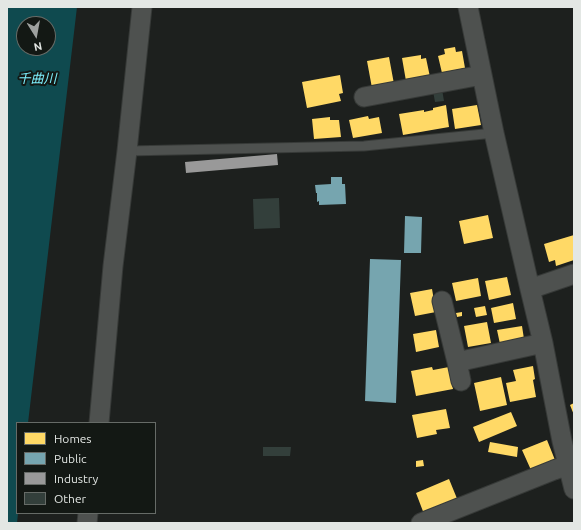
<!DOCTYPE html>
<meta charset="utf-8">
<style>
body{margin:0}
#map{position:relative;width:581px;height:530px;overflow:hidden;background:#1d201e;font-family:Ubuntu,sans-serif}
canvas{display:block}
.frame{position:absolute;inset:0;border:8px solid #e3e7e4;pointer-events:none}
.legend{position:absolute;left:16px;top:422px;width:140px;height:92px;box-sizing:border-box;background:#131814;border:1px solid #666b67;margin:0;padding:5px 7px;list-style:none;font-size:12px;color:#e3e7e4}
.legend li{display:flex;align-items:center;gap:8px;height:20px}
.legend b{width:20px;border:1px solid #666b67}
.north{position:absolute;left:16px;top:16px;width:40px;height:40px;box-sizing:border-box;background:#131814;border:1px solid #666b67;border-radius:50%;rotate:169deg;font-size:11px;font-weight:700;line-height:16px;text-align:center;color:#e3e7e4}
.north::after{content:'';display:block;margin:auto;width:14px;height:18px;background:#9ea19f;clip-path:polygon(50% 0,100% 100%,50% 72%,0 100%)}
</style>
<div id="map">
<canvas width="581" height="530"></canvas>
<div class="frame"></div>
<ul class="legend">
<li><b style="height:11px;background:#ffd966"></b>Homes</li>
<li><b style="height:11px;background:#76a5af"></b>Public</li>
<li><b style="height:11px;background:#999"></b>Industry</li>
<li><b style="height:11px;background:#333f3b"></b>Other</li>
</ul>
<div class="north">N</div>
</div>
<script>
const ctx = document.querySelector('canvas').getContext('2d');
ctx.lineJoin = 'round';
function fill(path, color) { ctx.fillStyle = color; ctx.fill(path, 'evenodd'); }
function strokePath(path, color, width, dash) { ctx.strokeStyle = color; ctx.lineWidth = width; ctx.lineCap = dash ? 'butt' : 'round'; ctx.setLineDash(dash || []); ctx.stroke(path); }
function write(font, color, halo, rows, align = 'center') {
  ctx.font = font + ' Ubuntu,"Noto Sans JP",sans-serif'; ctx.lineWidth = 4; ctx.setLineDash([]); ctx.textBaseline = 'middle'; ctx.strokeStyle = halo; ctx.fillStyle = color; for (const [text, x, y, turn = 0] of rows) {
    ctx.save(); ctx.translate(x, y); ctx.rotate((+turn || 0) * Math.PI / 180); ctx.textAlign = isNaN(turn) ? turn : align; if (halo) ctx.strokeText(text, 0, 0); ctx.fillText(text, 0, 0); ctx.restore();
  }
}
fill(new Path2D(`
 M7,7H77L28,423H17V513H18L17,523H7ZM24,24H48V48H24Z`), '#0f4a4f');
fill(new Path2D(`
 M455,47L456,52L462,51L465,68L442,73L438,56L445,54L444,49Z
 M421,55V59L426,58L430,77L406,81L402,58Z
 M389,57L394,84L372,88L367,61Z
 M340,75L343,93L339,94L341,101L307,108L302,82Z
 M446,105L449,127L403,135L399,114L424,110V112L433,110V108Z
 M477,105L481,125L455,129L452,109Z
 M368,116L369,119L379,117L382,133L353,138L349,120Z
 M330,117V120H339L341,137L314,139L312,119Z
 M488,215L493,238L464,244L459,221Z
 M574,235V260L556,266L555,260L549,262L544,244Z
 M507,277L511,295L489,300L485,281Z
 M478,278L481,296L456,301L452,283Z
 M432,289L436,312L415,316L410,293Z
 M513,303L516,319L494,323L491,308Z
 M485,306L487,315L476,317L474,308Z
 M462,312V316L457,317L456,313Z
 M487,322L491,343L468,347L464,326Z
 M522,326L524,339L500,344L497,330Z
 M436,330L439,347L416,352L413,334Z
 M533,366L535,379L533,380L536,397L510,402L506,383L516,381L513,370Z
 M432,367L433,370L449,367L453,389L416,396L411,371Z
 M501,377L507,405L480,411L474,383Z
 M574,403V415L570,405Z
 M446,409L450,428L436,430L437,434L417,438L412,415Z
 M511,412L517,426L479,442L473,427Z
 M547,440L555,460L531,470L522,450Z
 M490,442L518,447L517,457L488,452Z
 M423,460L424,466L416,467V461Z
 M449,479L458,501L424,514L416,493Z`), '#ffd966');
fill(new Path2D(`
 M331,177H342V184H345L346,204L319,205V201L317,202V193H316L315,185L331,184Z
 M405,216L422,217L421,253H404Z
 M370,259L401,260L396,403L365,401Z`), '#76a5af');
fill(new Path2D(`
 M277,154L278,165L186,173L185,162Z`), '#999');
fill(new Path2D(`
 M442,89L444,101L435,102L433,91Z
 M279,198L280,228L254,229L253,199Z
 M263,447H291L290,456H263Z`), '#333f3b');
const lane = new Path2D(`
 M127,151L364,146L494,133`);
const street = new Path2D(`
 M468,7L494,133L530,289L543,343L562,441L574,489
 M364,97L482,75
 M530,289L574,274
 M442,301L457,362L461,381
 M457,362L543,343
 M99,423L113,266L127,151L142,7
 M87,523L88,513
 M421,523L554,470L568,465`);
strokePath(lane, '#373a38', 11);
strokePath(street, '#373a38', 21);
strokePath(lane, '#4e514f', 9);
strokePath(street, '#4e514f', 19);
write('italic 13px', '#7ceefb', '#131814', [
 ["千曲川",37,79]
]);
</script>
